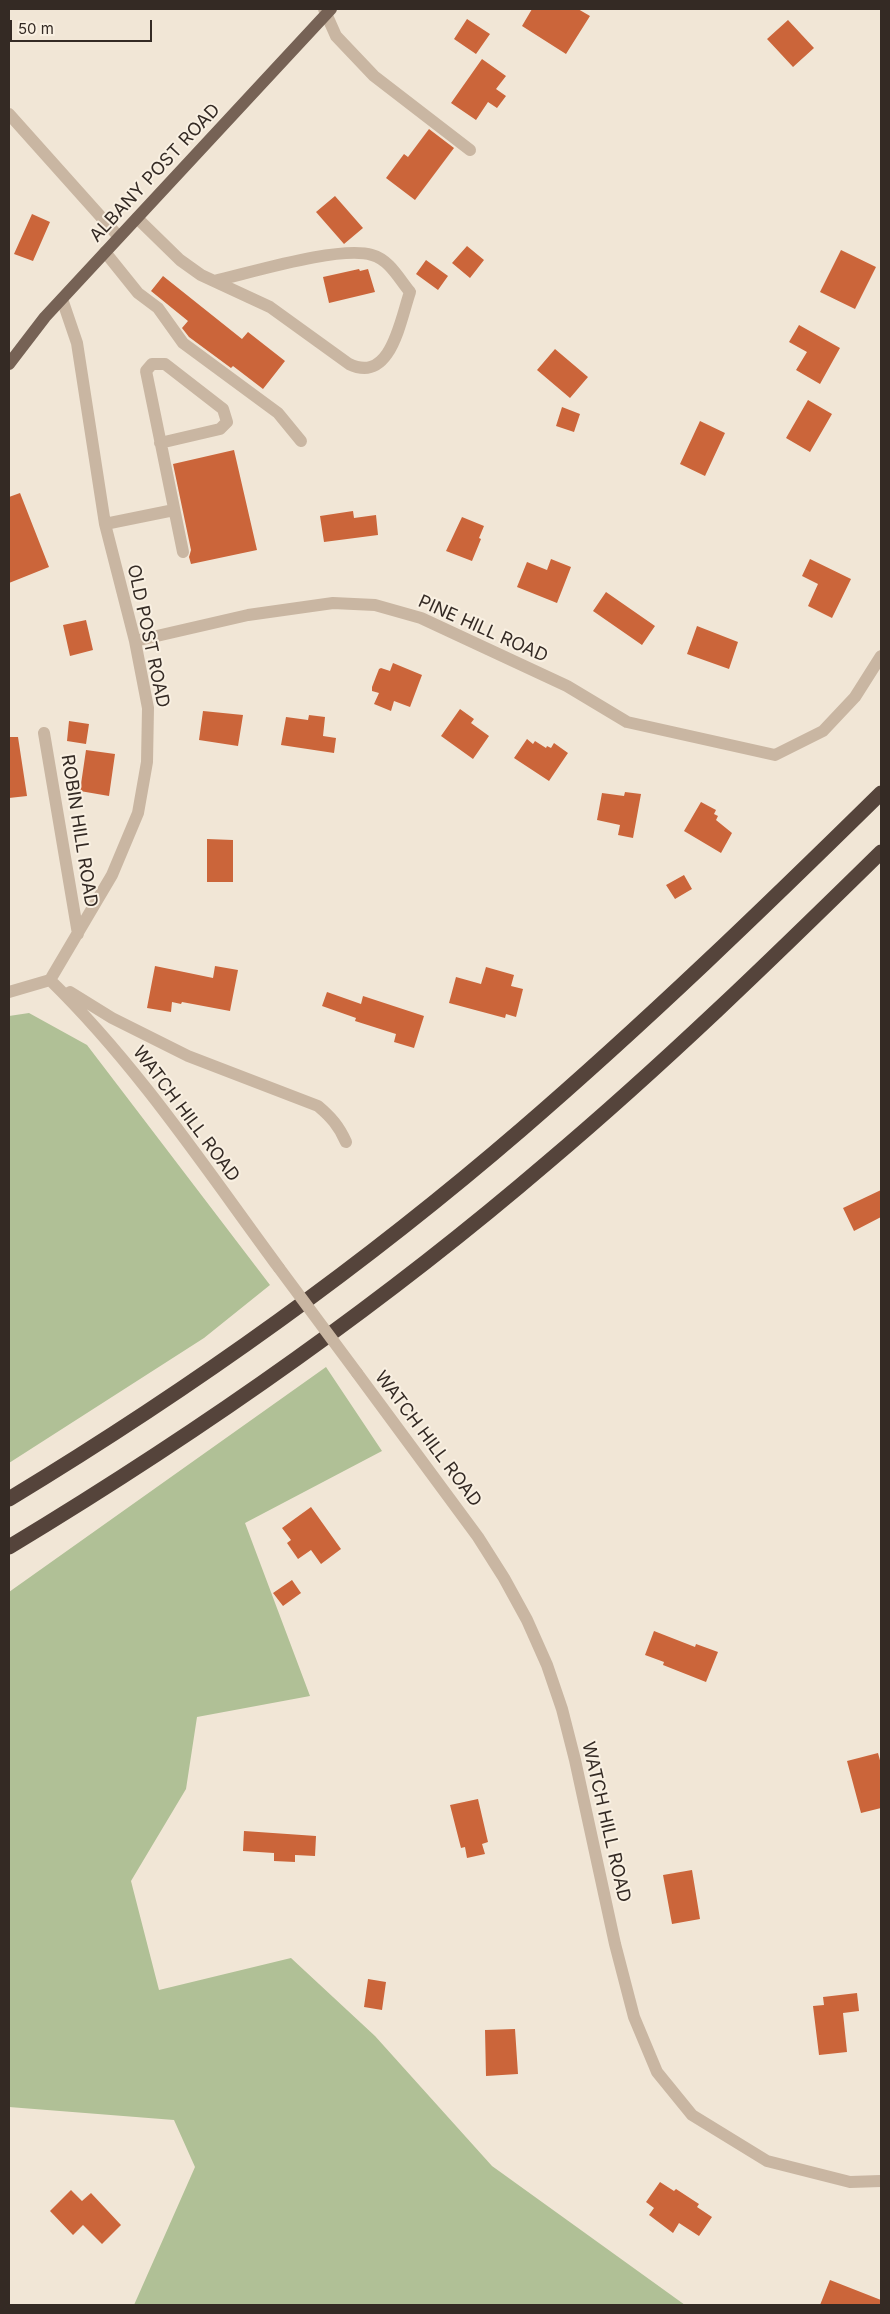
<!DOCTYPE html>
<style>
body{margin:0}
#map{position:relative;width:890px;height:2314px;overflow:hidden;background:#f1e6d6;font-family:Inter,sans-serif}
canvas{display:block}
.frame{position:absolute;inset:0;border:10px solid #342a24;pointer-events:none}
.scale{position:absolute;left:10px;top:20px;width:142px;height:22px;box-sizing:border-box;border:2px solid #342a24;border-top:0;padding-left:6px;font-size:15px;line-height:18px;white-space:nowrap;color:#342a24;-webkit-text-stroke:4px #f9f0e2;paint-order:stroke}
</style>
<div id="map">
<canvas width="890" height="2314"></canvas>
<div class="frame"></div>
<div class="scale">50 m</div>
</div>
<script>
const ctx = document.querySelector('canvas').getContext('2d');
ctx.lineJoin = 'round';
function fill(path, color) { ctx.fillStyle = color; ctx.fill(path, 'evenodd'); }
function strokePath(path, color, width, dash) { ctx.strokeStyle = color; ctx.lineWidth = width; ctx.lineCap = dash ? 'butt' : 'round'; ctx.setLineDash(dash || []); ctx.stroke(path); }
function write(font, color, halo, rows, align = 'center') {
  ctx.font = font + ' Inter,sans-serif'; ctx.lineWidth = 4; ctx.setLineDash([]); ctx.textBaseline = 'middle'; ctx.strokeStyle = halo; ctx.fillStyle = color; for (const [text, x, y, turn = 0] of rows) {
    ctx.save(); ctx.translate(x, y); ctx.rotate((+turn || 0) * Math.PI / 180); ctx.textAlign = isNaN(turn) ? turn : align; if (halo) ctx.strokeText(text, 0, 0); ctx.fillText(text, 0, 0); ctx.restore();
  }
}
fill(new Path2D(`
 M29,1013L87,1045L270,1285L204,1338L9,1463V1016Z
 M326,1367L382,1451L245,1523L310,1696L197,1717L186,1789L131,1881L159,1990L291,1958L375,2036L492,2166L685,2305H134L195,2167L174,2120L9,2107V1592Z`), '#b0c096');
fill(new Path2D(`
 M532,9H578L590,16L566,54L522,26Z
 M467,19L490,34L476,54L454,39Z
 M788,20L814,48L793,67L767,39Z
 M482,59L506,76L496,89L506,96L497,108L488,102L476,120L451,103Z
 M429,129L454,148L415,200L386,178L404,154L408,157Z
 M335,196L363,228L344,244L316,212Z
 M32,214L50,222L33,261L14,254Z
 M467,246L484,260L470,278L452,263Z
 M841,250L876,267L855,309L820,292Z
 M426,260L448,276L438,290L416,274Z
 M359,269L360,271L368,269L375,292L329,303L323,277Z
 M163,276L242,339L248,332L285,361L263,389L233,366L231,368L189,337L182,328L188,321L151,291Z
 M799,325L840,348L820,384L796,370L807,352L789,342Z
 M555,349L588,377L570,398L537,370Z
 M808,400L832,414L810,452L786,438Z
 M562,407L580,414L574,432L556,426Z
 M700,421L725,433L705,476L680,464Z
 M234,450L257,550L191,564L189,557L191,550L173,464Z
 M20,493L49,567L9,583V497Z
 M353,511L354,518L376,515L378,535L324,542L320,516Z
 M462,517L484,526L479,538L481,539L472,561L446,551Z
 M551,559L571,567L557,603L517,587L527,562L547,570Z
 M810,559L851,579L832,618L808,606L818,584L802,576Z
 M606,592L655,626L642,645L593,611Z
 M86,620L93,650L70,656L63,625Z
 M697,626L738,642L729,669L687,654Z
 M393,663L422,675L410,707L394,701L391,711L374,704L379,693L372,691V687L379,669L381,668L390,671Z
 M460,709L474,719L471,723L489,736L473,759L441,736Z
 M203,711L243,715L238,746L199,740Z
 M309,715L325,717L323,736L336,738L334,753L281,745L286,717L308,720Z
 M69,721L89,724L86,744L67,741Z
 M9,737H18L27,796L9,798Z
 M527,739L533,744L535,741L546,748L547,746L551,748L554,743L568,753L549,781L514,758Z
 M86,750L115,754L109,796L80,791Z
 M625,792L641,794L633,838L618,835L620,825L597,820L602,793L624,796Z
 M701,802L716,810L714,814L718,816L716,820L732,833L721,853L684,831Z
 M207,839L233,840V882H207Z
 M684,875L692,889L675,899L666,885Z
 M155,966L213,978L215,966L238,970L230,1011L182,1002L181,1004L172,1002L171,1012L147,1008Z
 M486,967L514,975L511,986L523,989L516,1017L506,1014L505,1018L449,1003L456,977L481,984Z
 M327,992L361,1004L363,996L424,1016L414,1048L394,1042L396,1034L355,1021L356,1018L322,1006Z
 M881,1190V1217L854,1231L843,1208Z
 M311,1507L341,1549L321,1564L311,1550L298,1559L287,1543L291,1540L282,1528Z
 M292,1580L301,1593L283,1606L273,1593Z
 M654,1631L695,1647L696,1644L718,1652L706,1682L663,1665L664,1662L645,1655Z
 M878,1753L881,1764V1808L861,1813L847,1761Z
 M478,1799L488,1842L482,1844L485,1854L467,1858L465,1847L461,1848L450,1805Z
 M244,1831L316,1836L315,1856L295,1855V1862L274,1861V1853L243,1851Z
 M692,1870L700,1919L672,1924L663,1875Z
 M368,1979L386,1982L382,2010L364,2007Z
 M857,1993L859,2011L843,2013L847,2052L819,2055L813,2006L824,2005L823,1997Z
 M515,2029L518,2074L486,2076L485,2030Z
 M660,2182L674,2191L676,2189L699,2204L697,2207L712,2217L699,2236L679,2223L673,2233L649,2215L654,2208L646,2202Z
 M71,2190L82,2201L91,2193L121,2225L102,2244L83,2225L73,2235L50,2211Z
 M830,2280L881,2300V2305H820Z`), '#cb653a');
strokePath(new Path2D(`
 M324,9L336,36L374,76L470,150
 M9,114L119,237
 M137,218L180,260L201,275L270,307L349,364C391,384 400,321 410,292C399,279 390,260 372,255C340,245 250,273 214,281
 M105,252L138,293L158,308L183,343L278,413L301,441
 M160,443L220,429L227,422L223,409L165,364H152L146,371L183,552
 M105,524L174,510
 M135,641L248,615L333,603L375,605L421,618L567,686L627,722L775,755L823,731L855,697L881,656
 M44,733L78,934
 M50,980C138,1066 206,1169 279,1268
 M9,992L50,980L112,875L138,813L147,762L148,708L135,641L105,524L77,343L62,299
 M70,992L112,1018L188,1056L318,1106C331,1117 339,1126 346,1142
 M357,1373L478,1537L504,1578L527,1620L547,1665L562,1709L575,1760L615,1944L634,2017L657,2072L692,2115L767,2161L850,2182L881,2181`), '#c9b6a2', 12);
strokePath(new Path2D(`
 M9,364L45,317L331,9`), '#766255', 12);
strokePath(new Path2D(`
 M9,1499C189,1390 363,1266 522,1129C646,1022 764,908 881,793
 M9,1547C198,1433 380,1306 548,1162C664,1064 773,958 881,852`), '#55443b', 15);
strokePath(new Path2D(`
 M279,1268L357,1373`), '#c9b6a2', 12);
write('18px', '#342a24', '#f9f0e2', [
 ["ALBANY POST ROAD",155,173,-47],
 ["PINE HILL ROAD",483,629,24],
 ["OLD POST ROAD",148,636,78],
 ["ROBIN HILL ROAD",79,831,81],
 ["WATCH HILL ROAD",186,1114,53],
 ["WATCH HILL ROAD",428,1439,53],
 ["WATCH HILL ROAD",606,1822,77]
]);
</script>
